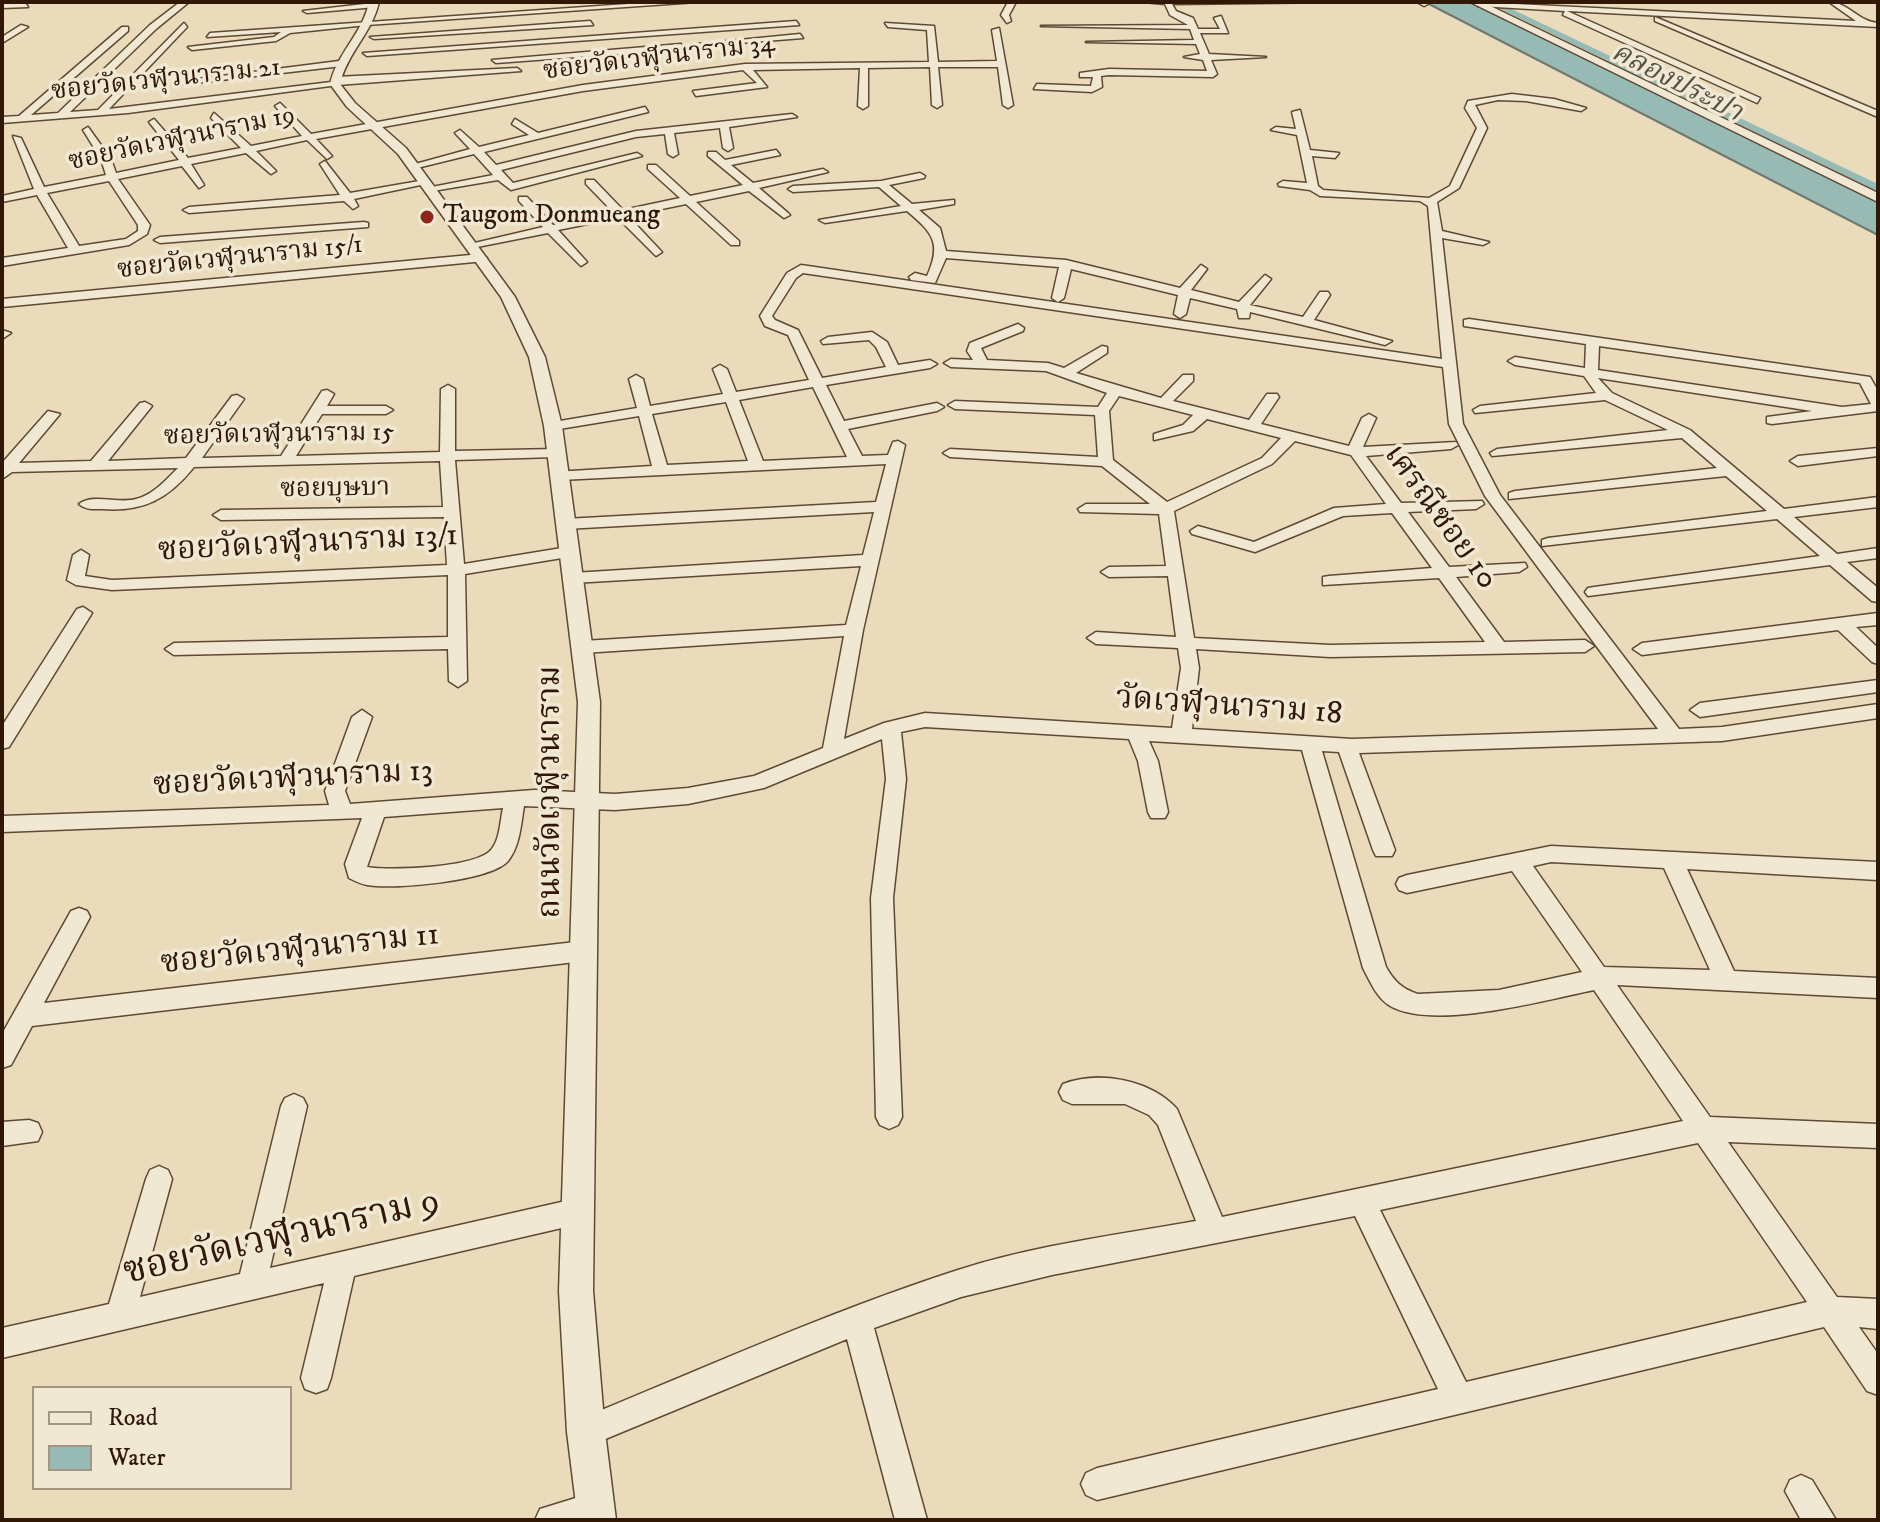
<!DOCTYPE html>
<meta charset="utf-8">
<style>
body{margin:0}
#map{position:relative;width:1880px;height:1522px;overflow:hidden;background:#eadcbb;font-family:"IM FELL DW Pica",serif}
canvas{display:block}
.frame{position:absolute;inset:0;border:4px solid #311806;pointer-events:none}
.legend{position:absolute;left:32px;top:1386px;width:260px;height:104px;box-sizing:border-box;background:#f1e8d3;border:2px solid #a49581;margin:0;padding:10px 14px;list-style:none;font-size:24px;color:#311806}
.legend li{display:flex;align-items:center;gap:16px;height:40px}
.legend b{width:40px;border:2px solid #a49581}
</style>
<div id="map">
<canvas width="1880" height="1522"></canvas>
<div class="frame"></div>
<ul class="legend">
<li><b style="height:10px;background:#f1e8d3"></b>Road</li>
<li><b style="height:22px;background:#98bab5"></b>Water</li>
</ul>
</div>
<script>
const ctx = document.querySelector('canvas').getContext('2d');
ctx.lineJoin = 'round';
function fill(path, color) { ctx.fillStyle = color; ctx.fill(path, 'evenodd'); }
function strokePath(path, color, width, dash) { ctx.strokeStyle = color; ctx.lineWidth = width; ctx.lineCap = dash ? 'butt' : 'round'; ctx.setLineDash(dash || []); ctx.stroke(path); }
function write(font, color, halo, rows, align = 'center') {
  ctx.font = font + ' "IM FELL DW Pica","Noto Serif Thai",serif'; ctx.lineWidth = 7; ctx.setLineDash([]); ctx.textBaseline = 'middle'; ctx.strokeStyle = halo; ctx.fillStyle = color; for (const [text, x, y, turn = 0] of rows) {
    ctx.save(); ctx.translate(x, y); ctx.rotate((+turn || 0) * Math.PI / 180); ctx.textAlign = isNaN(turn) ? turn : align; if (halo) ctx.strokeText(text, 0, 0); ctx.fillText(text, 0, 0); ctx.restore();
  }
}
const water = new Path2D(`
 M1425,2H1470L1878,202V235Z`);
fill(water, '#98bab5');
strokePath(water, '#6f796f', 2);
fill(new Path2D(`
 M1486,2H1497L1878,184V192Z`), '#98bab5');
const minor = new Path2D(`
 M180,2H189L156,29L70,112L98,110L184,23L187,27L109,109L331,82L336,77L517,68L521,71L338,85L128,113L2,123V117L19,116L122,27H128V31L31,115L58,113L150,25Z
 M657,2H697L367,25L290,33L276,41L192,50L188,47L274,37L281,32L207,37L210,33Z
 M1008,2H1016L1009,15L1011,21L1007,23L1001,15Z
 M1143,2H1340L1172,4L1176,11L1193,18L1198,29H1220L1214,18L1221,16L1228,33H1200L1209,54L1266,57L1211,60L1217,74L1213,77L1109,75L1101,76L1102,87L1092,92L1034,89L1037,84L1091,86L1093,77H1080V73L1109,69L1207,71L1203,60L1184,57L1200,54L1196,44L1086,42L1194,40L1190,29L1041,26L1188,25L1170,15L1165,4Z
 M1417,2H1426L1428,4L1424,6Z
 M1475,2L1856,21L1829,2C1848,2 1859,22 1878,23V27L1567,11L1760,98L1757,103L1563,15L1565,11L1478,6Z
 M25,3L28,7L2,8V4Z
 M373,3L376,7L307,13L303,11Z
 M1655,17L1878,111V117L1655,21Z
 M590,21L593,25L374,39L370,37Z
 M796,21L799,25L367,56L363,53Z
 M885,23L934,26L938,62L997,61L992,30L999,28L1013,105L1008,108L1003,105L998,67H938L942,105L937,108L932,105L930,67L868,68V106L863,109L858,106L860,68L753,70L767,87L696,96L693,91L757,83L743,70L583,91L316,139L332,156L327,159L307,140L256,151L276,171L271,174L246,153L191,164L204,185L199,188L182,166L118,179L150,225L147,234L129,245L2,266V258L68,248L37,195L2,202V196L34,189L13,136L21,138L44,187L106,175L101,159L83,130L88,127L111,159L116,173L179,160L149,122L154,119L188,158L241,148L211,118L214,113L251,146L302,136L275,106L280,103L311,134L583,85L745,64L929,62L927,30L888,27ZM109,181L138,225V231L126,239L79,246L47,193Z
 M21,25L28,27L2,43V37Z
 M800,34L803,38L702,46L698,44Z
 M681,44L684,49L496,63L492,60Z
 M339,61L342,66L178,85L174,82Z
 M1512,94L1554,99L1586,108L1581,111L1526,101L1498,100L1475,105L1487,128L1459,188L1437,202L1442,231L1489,242L1483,245L1442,238L1463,424L1500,495L1679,729L1722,727L1878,704V718L1722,741L1359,753L1395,850L1392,856H1376L1373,850L1339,752L1322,751L1386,967C1394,981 1402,989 1418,994L1499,990L1582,972L1512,871L1407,893L1399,890L1396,884L1399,878L1407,875L1551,846L1878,862V880L1687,869L1734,971L1878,978V998L1617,985L1710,1117L1878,1124V1148L1728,1142L1837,1297L1878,1299V1329L1859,1327L1878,1354V1395L1867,1391L1824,1327L1097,1500L1086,1495L1081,1484L1086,1473L1097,1468L1438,1389L1355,1216L1052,1275L961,1297L874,1328L927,1520H895L847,1339L586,1447L575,1443L571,1432L575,1421C702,1369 828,1312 958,1270C1035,1245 1117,1235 1196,1221L1158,1125L1149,1115L1125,1104H1072L1063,1100L1059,1092L1063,1084C1100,1070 1151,1080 1177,1109L1222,1217L1683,1121L1594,990C1545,1000 1437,1030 1392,1007C1377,999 1371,983 1363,968L1302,750L1149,741L1158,761L1168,812L1165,818H1151L1148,812L1138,761L1129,739L925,727L901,732L906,779L893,898L902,1117L898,1125L889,1129L880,1125L876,1117L871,898L886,779L882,739L764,788L688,804L615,810L524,806C521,824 520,846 508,861C491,881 393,890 367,885C361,884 355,881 349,878L345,864L362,818L2,832V816L329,805L325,791L352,717L362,710L372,717L345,791L350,804L534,790L615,794L688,788L754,776L823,748L844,636L583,653L574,647L583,641L846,625L861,566L573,583L564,578L573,573L863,555L874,512L565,529L557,524L565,519L876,502L886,464L560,480L552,475L555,472L652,466L639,416L553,430L548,429V423L637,408L629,379L636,375L643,379L650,406L723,394L713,369L720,365L727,369L736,392L809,380L788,335L765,326L760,316L787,273L801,265L1442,359L1428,206L1420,201L1320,196L1310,190L1279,186L1278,184L1283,181L1307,183L1297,135L1271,130L1276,127L1296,129L1292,112L1300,110L1310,150L1339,153L1335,158L1312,156L1318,186L1323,190L1429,198L1450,186L1477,128L1465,108L1468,101ZM803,273L1443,367L1449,424L1485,496L1658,729L1352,739L1192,729L1199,668L1196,649L1330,657L1585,652L1594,646L1585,640L1504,642L1456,577L1519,572L1527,567L1525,563L1449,567L1408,512L1476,509L1484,504L1482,501L1401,503L1366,456L1451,449L1458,445L1456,442L1363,447L1376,418L1369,414L1362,418L1349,446L1261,424L1279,397L1277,394H1267L1249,420L1173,401L1193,381V375H1183L1161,398L1076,373L1107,353V347L1102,346L1064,368L1048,363L987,360L981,348L1023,331L1024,328L1018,324L970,343L967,351L973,360L951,359L944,363L951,367L1046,371L1107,393L1098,407L955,401L948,405L955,409L1095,415L1098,457L950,449L943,453L950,457L1102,466L1150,504H1086L1078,509L1080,512L1159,514L1166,566L1109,567L1101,572L1109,577L1168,576L1176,637L1096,632L1087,638L1096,644L1178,648L1181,668L1172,728L925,713L884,723L844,739L863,630L905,445L898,441L893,442L888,455L862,456L848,429L937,411L944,407L937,403L844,421L826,385L930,368L937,364L930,360L898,365L887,342L872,332L828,337L821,341L823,344L869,340L876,347L886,367L822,378L798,330L775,320L772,316L796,278ZM813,387L847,457L763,461L739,400ZM1119,396L1193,415L1183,425L1154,434V440L1193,431L1207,419L1281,438L1262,458L1167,502L1113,460L1109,411ZM726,402L748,461L667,465L652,414ZM1295,441L1351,455L1386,504L1334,508L1254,542L1198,526L1190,531L1192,534L1255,552L1343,516L1392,513L1432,568L1329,576L1323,577V585L1439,578L1485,642L1330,645L1194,638L1174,511L1272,464ZM503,808C500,821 500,840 491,850C475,868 390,871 367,867L384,817ZM1551,862L1664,868L1710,970L1604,967L1533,866ZM1698,1143L1807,1302L1466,1382L1380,1210Z
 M645,107L648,112L484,152L496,165L636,131L792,114L797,117L729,127L733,148L728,151L723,148L720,128L674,133L678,154L673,157L668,154L665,134L636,137L501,170L513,183L637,153L642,156L511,190L498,180L427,192V188L493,175L474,154L413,169L408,166L470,149L455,133L460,130L479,147L529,135L512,124L515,119L538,133Z
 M776,150L780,155L731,165L753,183L823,169L828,172L759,188L788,213L790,215L784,218L749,191L696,202L739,241V245H731L686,204L628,216L660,250L662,252L656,256L618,218L558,230L587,262L581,266L548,233L472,248L466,245L543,227L519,201V197H527L553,225L613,212L586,184V180H594L623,210L680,198L648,169V165H656L690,196L743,185L708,156V152H716L725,160Z
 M325,161L350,193L425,180L430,183L354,199L358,206L353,209L344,201L189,213L183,210L189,207L340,195L320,164Z
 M920,173L925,176L924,178L889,185L912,204L954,200V204L919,210L940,228L946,251L1066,260L1180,288L1201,265L1207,269L1191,290L1239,302L1265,275L1271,279L1250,305L1303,317L1320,292H1328L1330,295L1314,320L1392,341L1385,345L1250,312L1249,318H1239L1237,309L1190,298L1186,314L1180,318L1174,314L1178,295L1071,269L1064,298L1058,302L1052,298L1059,267L946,258L935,283L911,280L909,277L915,273L927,276C942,243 933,233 907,211L825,223L819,220L901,206L879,187L793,192L788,189L793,186L881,181Z
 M364,222L368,223V227L160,243L154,240L160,237Z
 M481,254L487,258L485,261L2,307V299Z
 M1469,319L1870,377L1878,391V411L1772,424L1767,423V417L1812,411L1598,378L1612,393L1690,430L1784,509L1878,497V507L1794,517L1837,554L1878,548V558L1847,562L1878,588V602L1872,601L1830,565L1588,596L1585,592L1588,588L1594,587L1820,556L1777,519L1542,546V540L1548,538L1767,511L1726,476L1509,499V493L1515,491L1717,468L1682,438L1492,456L1490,453L1497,449L1668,430L1605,400L1475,413L1473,410L1480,406L1596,393L1584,376L1515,365L1508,361L1515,357L1585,368L1586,344L1464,326V320ZM1599,346L1860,383L1871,404L1842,407L1598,370Z
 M2,330L11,333L2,339Z
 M448,385L455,389V451L556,449L563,453L556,457L455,460L464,564L568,547L576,552L568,557L465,574L467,681L458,687L449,681L448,649L174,655L165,649L174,643L448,637V575L112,590L76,585L67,580L73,555L81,550L89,555L85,576L112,580L447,565L444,517L221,520L213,515L221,510L443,507L440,461L194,467C168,499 144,512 102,509C93,509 86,510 79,504C93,493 119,504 136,499C153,495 166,480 178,468L12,472L2,479V463L48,411L60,414L19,463L91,461L140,403L145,402L152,406L108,461L186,458L232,396L237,395L244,399L202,458L281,456L322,391L327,390L334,394L327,406H386L393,410L386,414H322L296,456L440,452L441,389Z
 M1878,448V456L1798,466L1790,461L1798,456Z
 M83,607L92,613L9,747L2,749V726L77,609Z
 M1878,613V625L1856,627L1878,648V664L1872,662L1838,630L1642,655L1633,649L1642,643Z
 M1878,680V692L1700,717L1690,710L1700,703Z
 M79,908L87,911L90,917L44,1003L584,941L592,944L596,951L592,958L584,961L32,1026L11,1065L2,1068V1034L71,911Z
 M294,1094L303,1098L307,1106L270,1268L579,1198L589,1202L593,1211L589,1220L579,1224L354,1276L331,1378L327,1389L316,1393L305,1389L301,1378L324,1283L2,1358V1328L109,1304L146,1179L150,1170L159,1166L168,1170L172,1179L140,1297L240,1274L281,1106L285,1098Z
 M29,1120L38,1123L42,1132L38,1141L2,1146V1122Z
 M1801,1475L1812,1480L1836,1520H1801L1785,1491L1790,1480Z
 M595,1492L606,1497L611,1508L606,1519L535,1520L540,1509Z`);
const tertiary = new Path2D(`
 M369,2H379C372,33 347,53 340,84L355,103L406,148L515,297L545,357L562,426L600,702L593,1291L605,1432L616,1520H578L567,1432L559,1291L578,702L544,426L529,357L501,297L398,154L347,107L330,84C337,53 363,33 369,2Z
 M1470,2H1482L1878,193V202Z`);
strokePath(minor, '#5f4933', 3);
strokePath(tertiary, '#5f4933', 3);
fill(minor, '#f1e8d3');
fill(tertiary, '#f1e8d3');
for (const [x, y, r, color] of [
 [427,217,8,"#8f2418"]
]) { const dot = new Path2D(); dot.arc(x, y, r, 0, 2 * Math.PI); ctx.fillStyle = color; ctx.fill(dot); strokePath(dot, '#f1e8d3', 3); }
write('26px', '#311806', '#f1e8d3', [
 ["ซอยวัดเวฬุวนาราม 34",659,59,-7],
 ["ซอยวัดเวฬุวนาราม 21",166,81,-6],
 ["ซอยวัดเวฬุวนาราม 19",182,140,-12],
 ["ซอยวัดเวฬุวนาราม 15/1",240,259,-6],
 ["ซอยวัดเวฬุวนาราม 15",279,436,-1],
 ["ซอยบุษบา",335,490,-1]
]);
write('26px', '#311806', '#f1e8d3', [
 ["Taugom Donmueang",443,217]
], 'left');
write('italic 28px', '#555143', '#f1e8d3', [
 ["คลองประปา",1676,84,27]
]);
write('32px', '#311806', '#f1e8d3', [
 ["เศรณีซอย 10",1439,518,54],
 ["ซอยวัดเวฬุวนาราม 13/1",308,545,-3],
 ["วัดเวฬุวนาราม 18",1229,708,4],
 ["ซอยวัดเวฬุวนาราม 13",293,780,-3],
 ["ถนนวัดเวฬุวนาราม",552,792,-90],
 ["ซอยวัดเวฬุวนาราม 11",300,951,-6]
]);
write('38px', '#311806', '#f1e8d3', [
 ["ซอยวัดเวฬุวนาราม 9",282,1239,-13]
]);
</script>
